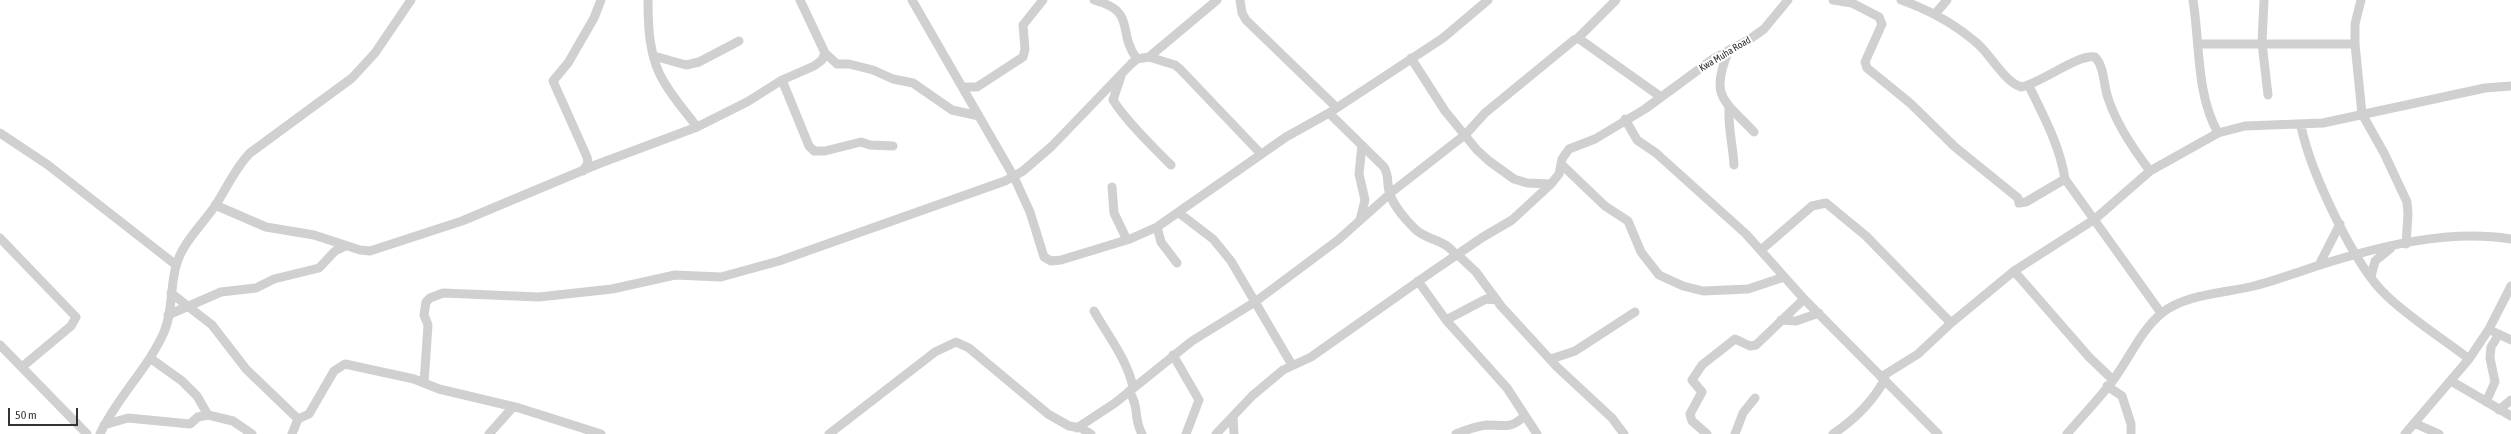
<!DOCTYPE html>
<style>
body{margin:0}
#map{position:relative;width:2511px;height:434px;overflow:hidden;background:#fff;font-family:"Asap Condensed",sans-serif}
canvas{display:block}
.scale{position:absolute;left:8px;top:408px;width:70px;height:18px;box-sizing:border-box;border:2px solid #333;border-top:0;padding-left:5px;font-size:12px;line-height:14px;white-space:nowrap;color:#333;-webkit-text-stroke:3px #fff;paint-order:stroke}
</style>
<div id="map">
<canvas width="2511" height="434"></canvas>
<div class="scale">50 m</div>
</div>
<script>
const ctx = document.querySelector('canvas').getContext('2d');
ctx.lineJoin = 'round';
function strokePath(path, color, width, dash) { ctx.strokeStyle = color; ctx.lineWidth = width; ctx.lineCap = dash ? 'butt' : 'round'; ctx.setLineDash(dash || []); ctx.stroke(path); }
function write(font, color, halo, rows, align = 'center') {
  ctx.font = font + ' "Asap Condensed",sans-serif'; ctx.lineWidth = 4; ctx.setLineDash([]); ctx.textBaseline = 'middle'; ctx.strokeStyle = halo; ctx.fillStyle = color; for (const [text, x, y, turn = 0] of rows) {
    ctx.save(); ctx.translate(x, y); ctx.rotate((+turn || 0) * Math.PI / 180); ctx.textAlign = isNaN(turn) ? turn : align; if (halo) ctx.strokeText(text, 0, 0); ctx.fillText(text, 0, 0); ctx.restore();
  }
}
strokePath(new Path2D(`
 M648,0C648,27 649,58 664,82C673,98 686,112 697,127
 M912,0L1014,177L1030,212L1044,257L1051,261L1061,260L1130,239L1157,227L1286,137L1329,113L1443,38L1488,0
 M1094,0C1138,12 1116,31 1137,59
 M1240,0L1242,13L1246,20L1336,107
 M1833,0L1852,3L1879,17L1882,24L1865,62L1867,68L1910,103L1955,147L2018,198L2019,203L2026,202L2065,179
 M1901,0C1930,10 1955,24 1978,44C1992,57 2004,81 2021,87C2042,83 2077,54 2095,57C2105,68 2103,84 2108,98C2116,123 2134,150 2150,171
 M2193,0C2200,43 2196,94 2218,133
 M2264,0L2262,43L2268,95
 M2361,0L2355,24V44L2362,114L2384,153L2407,202L2408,214L2406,244
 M1935,14L1947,0
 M1578,38L1616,0
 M2199,44H2355
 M1729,50C1709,97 1724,100 1754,132
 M825,53L837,64H849L873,70L893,79L913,83L952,110L979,116
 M654,56L686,65L699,62L739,41
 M1149,57L1175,65L1180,69L1261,154
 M1411,58L1445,111L1477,150L1489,161L1514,179L1527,183L1551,184
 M1121,76L1113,100C1126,121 1153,147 1171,165
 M782,80L809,146L814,151H825L861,142L870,145L893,146
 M2029,86C2043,115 2060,146 2065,179L2161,313
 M962,87H977L1023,57L1025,49L1023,25L1043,0
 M1729,109C1728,128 1733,146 1734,165
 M1329,113L1384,167C1390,177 1386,184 1390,194C1393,205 1407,221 1415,229C1427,241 1447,239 1456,256
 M1625,119L1637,140L1656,153L1746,234L1804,299L1938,434
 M2301,126C2310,170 2354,266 2387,296C2411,319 2442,338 2469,359
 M0,133L48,165L176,265
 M1561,164L1605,206L1628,221L1641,252L1659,275L1683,286L1703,291L1748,289L1784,277
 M583,171L588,163L587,157L553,81L568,63L594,18L601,0
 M1112,187L1114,213L1127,240
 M215,205L266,227L314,235L360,250L370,251L462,221L598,164L697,127L747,102L782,80L814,66L822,60L825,53L800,0
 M1179,213L1213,239L1231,261L1292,365
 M1360,220L1365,200L1359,174L1362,145
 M1157,227L1161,242L1177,263
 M0,238L76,317L71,326L22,367
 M1761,250L1812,206L1826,203L1866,236L1951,323
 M1458,255L1476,272L1501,306L1557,367L1612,418L1624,434
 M2319,265L2340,224
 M2014,271L2089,357L2113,380
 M2371,277L2375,261L2391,248
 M1418,281L1446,320L1507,388L1537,434
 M171,293L212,325L246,369L298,419
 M1094,311C1108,336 1127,359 1133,387
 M168,315L221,292L256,288L274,279L319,268L335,251L346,246
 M1446,320L1486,299L1497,300
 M1781,320L1796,321L1819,313
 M2494,332L2511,340
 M0,345L87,434
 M1173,355L1199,400L1186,434
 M150,358L182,381L197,396L208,415L233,421L252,434
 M1551,359L1575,351L1635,312
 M1881,377L1918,354L1951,323L2014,271L2095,219L2150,171L2218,133L2245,126L2323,123L2485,88L2511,86
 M2451,381L2511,416
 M424,383L428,325L424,315L426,302L430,298L443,293L539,297L612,289L675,275L721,277L779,261L1005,181L1023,171L1052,146L1131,64L1137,59L1149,57L1217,0
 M2107,386L2122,396L2131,424V434
 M1129,391C1140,408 1133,418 1142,434
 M2486,402L2495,382L2490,358L2491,347L2499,334
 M2499,410L2511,400
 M1233,416L1234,434
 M2414,423L2439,434
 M104,425L128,418L190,424L198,417L208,415
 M1077,428L1115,403L1192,341L1255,302L1338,240L1393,191L1466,134L1485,113L1574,40L1578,38L1661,97
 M100,434C117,397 148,369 164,332C173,312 170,287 176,266C182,243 202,225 215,206C227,188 235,168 250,153L352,78L375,53L411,0
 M292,434L298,419L309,414L334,371L345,364L414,379L439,389L519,408L601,434
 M489,434L513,407
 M829,434L935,352L956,342L969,348L1048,414L1069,426L1081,428L1091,434
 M1216,434L1252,396L1283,370L1311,357L1433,271L1483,237L1512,220L1551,184L1559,174L1562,159L1569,149L1595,139L1645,109L1713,59L1750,39L1764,29L1788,0
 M1456,434C1466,430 1476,426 1487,425C1503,425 1512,429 1524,416
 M1707,434L1692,421L1690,414L1702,392L1692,380L1702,365L1735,339L1750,346L1756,345L1804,299
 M1735,434L1743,413L1755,398
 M1833,434C1854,420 1873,401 1885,379
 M2067,434C2082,416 2100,398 2114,379C2130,357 2141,330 2162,313C2185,294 2226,293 2254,286C2277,280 2298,272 2320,265C2380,246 2449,229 2511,239
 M2405,434L2469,359L2489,329L2511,286`), '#d0d0d0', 9);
write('10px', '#333', '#fff', [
 ["Kwa Muha Road",1725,54,-31]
]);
</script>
